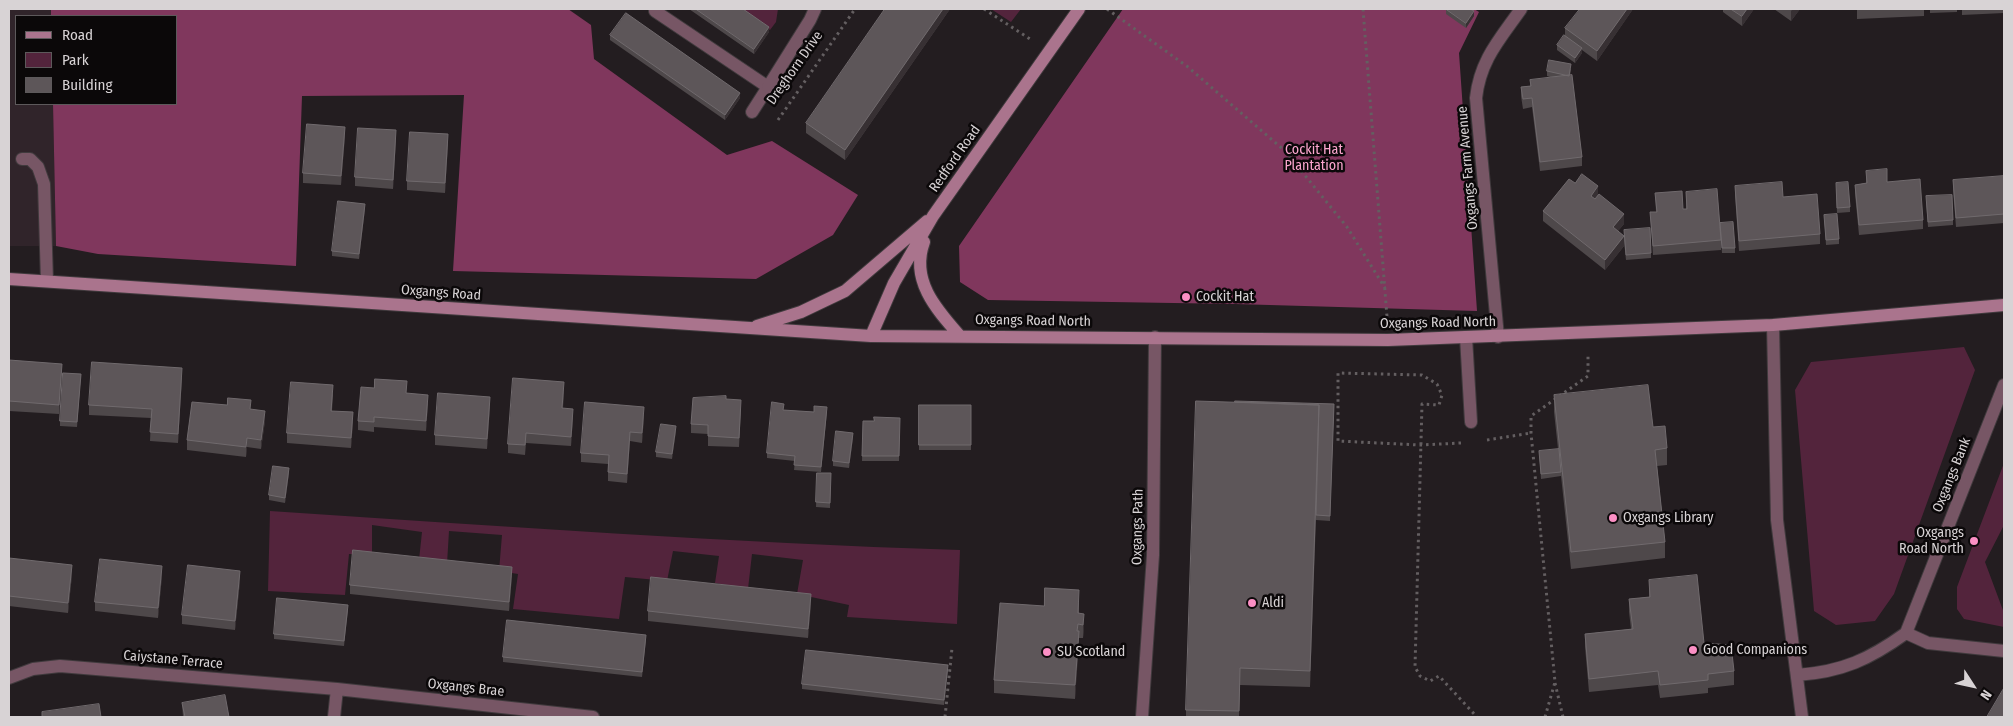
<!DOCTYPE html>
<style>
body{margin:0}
#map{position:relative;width:2013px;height:726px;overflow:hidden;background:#231d20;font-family:"Fira Sans Condensed",sans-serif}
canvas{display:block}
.frame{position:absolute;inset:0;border:10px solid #d8d3d5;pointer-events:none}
.legend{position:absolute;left:15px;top:15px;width:162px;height:90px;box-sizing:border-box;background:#0b0809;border:1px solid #5d595b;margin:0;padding:6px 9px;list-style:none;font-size:15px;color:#d8d3d5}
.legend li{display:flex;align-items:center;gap:10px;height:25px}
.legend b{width:25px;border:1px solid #5d595b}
.north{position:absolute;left:1948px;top:661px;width:50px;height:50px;-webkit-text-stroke:4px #0b0809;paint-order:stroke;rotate:125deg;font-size:14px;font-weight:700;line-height:20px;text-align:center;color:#d8d3d5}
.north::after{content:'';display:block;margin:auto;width:18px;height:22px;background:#d8d3d5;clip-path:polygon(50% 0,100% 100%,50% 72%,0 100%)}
</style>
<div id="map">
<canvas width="2013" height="726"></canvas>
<div class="frame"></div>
<ul class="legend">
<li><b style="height:6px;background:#aa748d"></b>Road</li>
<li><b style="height:14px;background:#53243c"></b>Park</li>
<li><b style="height:14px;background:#5d5659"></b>Building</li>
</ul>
<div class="north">N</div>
</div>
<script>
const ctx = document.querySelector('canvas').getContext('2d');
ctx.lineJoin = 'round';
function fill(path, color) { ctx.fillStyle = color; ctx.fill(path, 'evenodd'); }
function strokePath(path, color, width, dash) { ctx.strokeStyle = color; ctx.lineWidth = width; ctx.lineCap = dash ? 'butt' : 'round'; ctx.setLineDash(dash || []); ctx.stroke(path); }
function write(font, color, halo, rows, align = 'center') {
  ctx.font = font + ' "Fira Sans Condensed",sans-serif'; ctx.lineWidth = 5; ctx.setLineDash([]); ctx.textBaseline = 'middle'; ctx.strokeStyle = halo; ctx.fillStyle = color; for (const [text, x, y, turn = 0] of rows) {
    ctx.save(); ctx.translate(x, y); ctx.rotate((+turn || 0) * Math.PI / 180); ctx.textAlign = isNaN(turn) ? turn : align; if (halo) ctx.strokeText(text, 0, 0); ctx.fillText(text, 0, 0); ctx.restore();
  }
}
fill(new Path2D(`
 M9,9H51V16H16V104H53L56,246H9Z`), '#30242a');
fill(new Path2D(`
 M739,9H778L776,22L770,30Z
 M991,9H1021L1011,22Z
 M1964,347L1975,370L1894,594L1875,621L1836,625L1814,611L1795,390L1811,362Z
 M2004,463V525L1985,562L2004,613V627L1964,619L1957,609V587Z
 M270,511C500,526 730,543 960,550L957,624L847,617L849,605L797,594L803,560L752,554L748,589L715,583L719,556L673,551L667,581L625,577L619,619L513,609L518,574L499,571L502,535L449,531L447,564L419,560L422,532L372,525V555L349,554L345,595L268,591Z`), '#53243c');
fill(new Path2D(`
 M51,9H568L591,25L594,59L727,155L772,141L858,195L833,235L756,279L453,271L464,95L302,96L296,266L98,254L56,246L53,104H176V16H51Z
 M1123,9H1474L1479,12L1459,53L1477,311L1235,304L988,300L960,282L959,246Z`), '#80375d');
const lane = new Path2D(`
 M655,11L768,87L752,112
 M22,159H30L38,167L44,184L47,281
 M1466,337L1471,422`);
const street = new Path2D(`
 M768,87L810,20L815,9
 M1773,325L1777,520L1802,717
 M1498,337L1476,98C1480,60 1500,39 1521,9
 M1906,633L1928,643L2004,651
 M1797,675C1842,672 1870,659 1906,633L2004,385
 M9,678L33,669L60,666L337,689L593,717
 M334,717L337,689
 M1142,717L1153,555L1155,337`);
const secondary = new Path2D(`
 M924,242C910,280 936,309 959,335
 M9,279L871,336L1388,340L1773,325L2004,305
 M757,326L801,312L845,291L927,221
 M871,336L894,283L933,216L1079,9`);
strokePath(lane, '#403a3d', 14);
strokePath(street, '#403a3d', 14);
strokePath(secondary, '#403a3d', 14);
strokePath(new Path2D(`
 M984,9L1030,39
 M1107,9L1188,67L1285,151L1347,227L1385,288
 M1363,9L1387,317
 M778,120L855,9
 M1487,440L1531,433
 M1461,443L1420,445L1338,441V373L1422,375L1437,384L1442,395L1439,405L1422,404L1415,667L1420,676L1430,681L1439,676L1477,717
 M1555,683L1563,717
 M945,717L952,648
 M1545,717L1555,682L1531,433V416L1588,376V355`), '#645f61', 3, [2.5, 4]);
strokePath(lane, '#775665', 12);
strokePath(street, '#775665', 12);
strokePath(secondary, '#aa748d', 12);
fill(new Path2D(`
 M689,9H743L769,32L754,54Z
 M885,9H950L845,160L806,133V123Z
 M1446,9L1474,16L1466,28L1446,14Z
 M1633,9L1597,61L1582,50V53L1575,63L1557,50V45L1565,36V28Z
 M1723,9H1754L1742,26L1723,12Z
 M1774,9H1800L1791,21Z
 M1857,9H1924V16L1857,19Z
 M1930,9H1957V12L1930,13Z
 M1962,9H2004V13L1962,15Z
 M610,35L740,98L725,120L610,40Z
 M1571,69L1570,76L1582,157V166L1540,171L1532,107L1523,109L1521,96V87L1530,86V80L1553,78L1547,76V71Z
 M345,136L341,185L303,183V173Z
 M396,140L393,189L355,186V177Z
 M448,144L445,193L407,190V181Z
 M1866,171L1887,182L1923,220V229L1859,235L1855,194V185L1866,183Z
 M2004,176V223L1956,227L1953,190V180Z
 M1575,183L1598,196L1624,224L1618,231L1624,236L1651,253V258L1626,260L1624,241V246L1605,270L1543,221V211Z
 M1735,186L1783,197L1820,234V244L1739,251L1735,196Z
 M1836,188L1850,207V212L1837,213Z
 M1686,192L1721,240V250L1653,255L1650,212H1656L1655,193L1683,209H1686Z
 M1926,201L1953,220V225L1928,227Z
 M365,209L359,259L332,256V251Z
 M1824,215L1839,239V244L1826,245Z
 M1720,228L1735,248V253H1722Z
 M9,360L62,374L59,414L9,411Z
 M81,374L77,427L60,426V421Z
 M182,378L178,443L150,441L151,418L89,415V405Z
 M564,392L563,408L573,418L571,446L526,443L525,455L508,453V444Z
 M407,393L428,404L426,431L374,427V432L358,430V421Z
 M333,394L332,411L353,422L351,448L287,443V433Z
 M1554,395L1653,427L1667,448V465L1657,466L1665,542V558L1571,569L1561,476L1541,479L1539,451L1558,449L1554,412Z
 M726,399L741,409L739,447L708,446V434L691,433V424Z
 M1235,402L1334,404L1330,521L1316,520V518L1310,687L1240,685L1239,717H1186V710Z
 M919,405H971V450H919Z
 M490,407L487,449L435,445V435Z
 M251,409L265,421L261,449L247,447L246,457L187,450V440Z
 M784,410L814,412H827L821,472L794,470L795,461L767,458V453Z
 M644,417L642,443L630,441L627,483L608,481V464L581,462V453Z
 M900,418L899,461H862L863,421H874Z
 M676,431L672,459L656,457V452Z
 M853,438L849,468L833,466V461Z
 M289,473L285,503L269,500V495Z
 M817,473H831L830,508L816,507Z
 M9,558L72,575L68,613L9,606Z
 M162,576L158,618L95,611V602Z
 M512,576L509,611L350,594V585Z
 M1649,580L1704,643L1734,671V685L1708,688V693L1660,698L1658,685L1589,692L1585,647V634L1631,629L1629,612V599L1649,597Z
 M240,581L235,630L182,624V615Z
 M1079,603V614L1084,627L1083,638H1079L1075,699L994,693V680L1044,606Z
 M811,604L808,638L648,621V611Z
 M348,610L344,646L274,639V634Z
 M646,640L642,677L503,662V657Z
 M948,670L944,705L802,689V684Z
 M182,703L229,717H183Z`), '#4e484a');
fill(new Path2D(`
 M943,9H950L845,160V150Z
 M1627,9H1633L1597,61V51Z
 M1747,9H1754L1742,26V16Z
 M1793,9H1800L1791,21V11Z
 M1474,11V16L1466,28V23Z
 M769,27V32L754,54V49Z
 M1582,48V53L1575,63V58Z
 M740,93V98L725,120V115Z
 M345,127V136L341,185V176Z
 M396,130V140L393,189V180Z
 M448,134V144L445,193V183Z
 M1598,186V196L1591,206V196Z
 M365,204V209L359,259V254Z
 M1624,214V224L1613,237V227Z
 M1624,236V246L1605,270V260Z
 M62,364V374L59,414V405Z
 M182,368V378L178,443V434Z
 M564,382V392L562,417V408Z
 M428,395V404L426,431V421Z
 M490,397V407L487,449V439Z
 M644,407V417L642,443V433Z
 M573,409V418L571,446V437Z
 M265,411V421L261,449V440Z
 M353,412V422L351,448V438Z
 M1319,421L1310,687V671Z
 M676,426V431L672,459V454Z
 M630,432V441L627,483V474Z
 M853,433V438L849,468V463Z
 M247,438V447L246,457V447Z
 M289,468V473L285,503V498Z
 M72,565V575L68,613V603Z
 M162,566V576L158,618V608Z
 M512,567V576L509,611V602Z
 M240,571V581L235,630V621Z
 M811,594V604L808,638V629Z
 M1084,614V627L1083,638V625Z
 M1079,631V644L1075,699V685Z`), '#373033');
const building = new Path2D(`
 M696,9H743L769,27L754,49Z
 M885,9H943L845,150L806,123Z
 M1446,9H1470L1474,11L1466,23Z
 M1580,9H1627L1597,51L1565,28Z
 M1731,9H1747L1742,16Z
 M626,13L740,93L725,115L610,35Z
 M1564,35L1582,48L1575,58L1557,45Z
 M1549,60L1571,64L1569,76L1547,71Z
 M1572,75L1582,157L1540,162L1532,98L1523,99L1521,87L1531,86L1530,80Z
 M307,124L345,127L341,176L303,173Z
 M358,128L396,130L393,180L355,177Z
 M410,132L448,134L445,183L407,181Z
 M1887,169V182L1920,179L1923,220L1859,225L1855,185L1867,183L1866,171Z
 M1582,174L1598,186L1591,196L1595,199L1599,194L1624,214L1613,227L1624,236L1605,260L1543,211L1569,179L1575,183Z
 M2004,176V214L1956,218L1953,180Z
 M1782,182L1783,197L1817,194L1820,234L1739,241L1735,186Z
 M1848,182L1850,207L1837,208L1836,183Z
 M1717,189L1721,240L1653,246L1650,212H1657L1655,193L1682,191L1683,209H1687L1686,192Z
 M1952,195L1953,220L1928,222L1926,196Z
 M338,201L365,204L359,254L332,251Z
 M1837,214L1839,239L1826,240L1824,215Z
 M1733,222L1735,248H1722L1720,223Z
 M1650,228L1651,253L1626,255L1624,230Z
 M9,360L62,364L59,405L9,401Z
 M92,362L182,368L178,434L150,432L152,409L89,405Z
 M63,373L81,374L77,422L60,421Z
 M513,378L564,382L562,408L573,409L571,437L526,433L525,445L508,444Z
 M375,379L407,381L406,393L428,395L426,421L374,417V422L358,421L361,387L374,388Z
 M291,382L333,385L331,411L353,412L351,438L287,433Z
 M1648,385L1653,427L1665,426L1667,448L1655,450L1665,542L1571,552L1554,395Z
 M438,393L490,397L487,439L435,435Z
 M726,396V399L741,400L739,438L708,436V425L691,424L693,398Z
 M228,398L251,400L250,409L265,411L261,440L247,438L246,447L187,440L192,402L227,405Z
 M1196,401L1319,405L1310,671L1240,668L1239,711L1186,710Z
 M1235,401L1334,404L1330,516L1316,515L1319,405L1235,402Z
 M585,402L644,407L642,433L630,432L627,474L608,472L609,455L581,453Z
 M772,402L784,404L783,410L814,412V406L827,407L821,467L794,465L795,456L767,453Z
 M919,405H971V445H919Z
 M874,417L900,418L899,456H862L863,421H874Z
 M661,424L676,426L672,454L656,452Z
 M836,431L853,433L849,463L833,461Z
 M1559,449L1561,472L1541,474L1539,451Z
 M273,466L289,468L285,498L269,495Z
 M817,473H831L830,503L816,502Z
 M353,550L512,567L509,602L350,585Z
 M9,558L72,565L68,603L9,596Z
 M100,559L162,566L158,608L95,602Z
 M188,565L240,571L235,621L182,615Z
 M1697,575L1704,643L1731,645L1734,671L1708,674V680L1660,685L1658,671L1589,679L1585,634L1633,629L1629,599L1650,597L1649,580Z
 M651,577L811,594L808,629L648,611Z
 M1045,588L1079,590L1078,613L1084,614L1083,625L1078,624L1077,631H1079L1075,685L994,680L1000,603L1044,606Z
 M277,598L348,605L344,641L274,634Z
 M507,620L646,635L642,672L503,657Z
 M806,650L948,665L944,700L802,684Z
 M2004,688V717H1987Z
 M225,695L229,717H185L182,703Z
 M99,704L101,717H42V712Z`);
fill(building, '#5d5659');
strokePath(building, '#706a6d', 1);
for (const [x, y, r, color] of [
 [1186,297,5,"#fb8fc4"],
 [1613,518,5,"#fb8fc4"],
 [1974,541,5,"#fb8fc4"],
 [1252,603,5,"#fb8fc4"],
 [1693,650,5,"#fb8fc4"],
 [1047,652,5,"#fb8fc4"]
]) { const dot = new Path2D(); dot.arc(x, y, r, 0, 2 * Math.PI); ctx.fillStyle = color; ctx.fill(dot); strokePath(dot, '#0b0809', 2); }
write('14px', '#d8d3d5', '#0b0809', [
 ["Dreghorn Drive",795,68,-55],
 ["Redford Road",955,159,-55],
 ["Oxgangs Farm Avenue",1468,168,-95],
 ["Oxgangs Road",441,293,4],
 ["Oxgangs Road North",1033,321,1],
 ["Oxgangs Road North",1438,323,-1],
 ["Oxgangs Bank",1952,475,-68],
 ["Oxgangs Path",1138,527,-89],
 ["Caiystane Terrace",173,660,5],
 ["Oxgangs Brae",466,688,6]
]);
write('14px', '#fca6cf', '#0b0809', [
 ["Cockit Hat",1314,150],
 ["Plantation",1314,166]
]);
write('14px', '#d8d3d5', '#0b0809', [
 ["Cockit Hat",1196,297],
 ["Oxgangs Library",1623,518],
 ["Oxgangs",1964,533,"right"],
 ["Road North",1964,549,"right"],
 ["Aldi",1262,603],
 ["Good Companions",1703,650],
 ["SU Scotland",1057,652]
], 'left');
</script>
